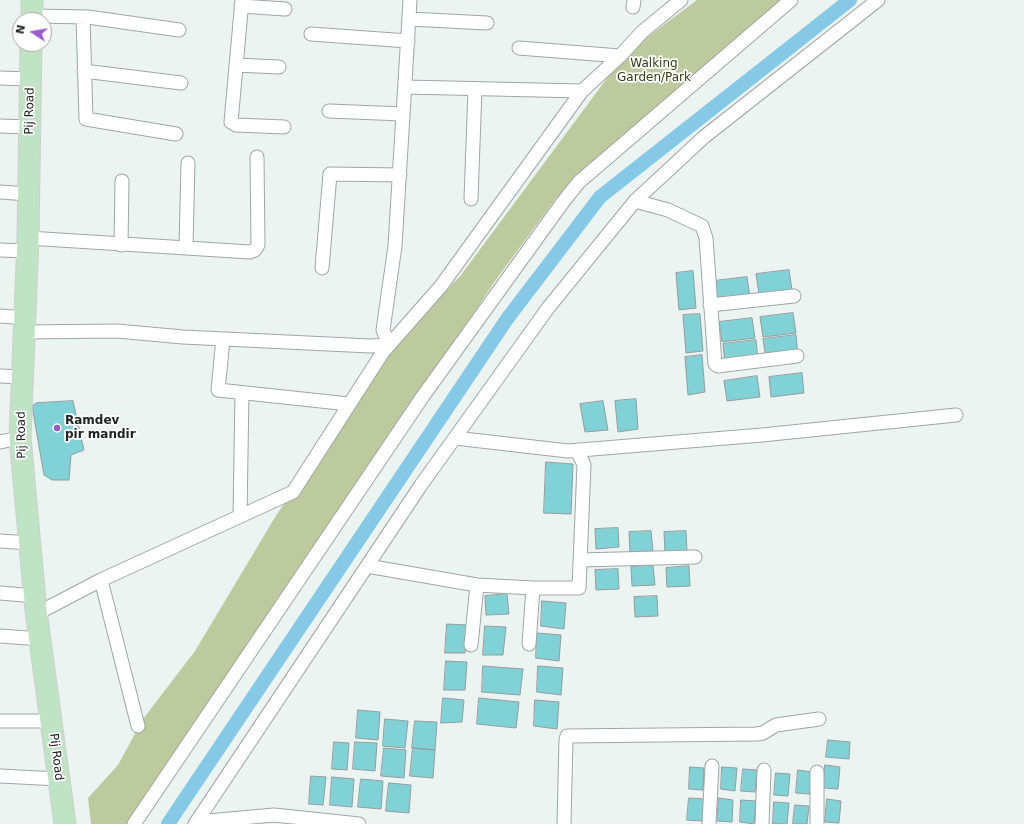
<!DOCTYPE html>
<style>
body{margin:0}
#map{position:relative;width:1024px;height:824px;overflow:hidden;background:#ebf4f1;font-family:"DejaVu Sans",sans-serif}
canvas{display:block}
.north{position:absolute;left:12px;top:12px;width:40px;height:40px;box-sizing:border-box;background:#fff;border:1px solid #a6a7a7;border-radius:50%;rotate:282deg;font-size:11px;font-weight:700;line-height:16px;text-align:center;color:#212423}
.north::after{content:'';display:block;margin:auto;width:14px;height:18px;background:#9a5ad0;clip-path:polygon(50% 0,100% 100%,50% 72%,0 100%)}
</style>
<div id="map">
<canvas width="1024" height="824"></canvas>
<div class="north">N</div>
</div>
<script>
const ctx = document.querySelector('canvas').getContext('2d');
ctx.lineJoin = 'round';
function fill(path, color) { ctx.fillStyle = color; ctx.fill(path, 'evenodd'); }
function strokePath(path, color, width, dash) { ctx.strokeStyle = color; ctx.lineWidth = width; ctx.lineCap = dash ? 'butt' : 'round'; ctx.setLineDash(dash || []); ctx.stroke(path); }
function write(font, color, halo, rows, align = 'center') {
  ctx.font = font + ' "DejaVu Sans",sans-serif'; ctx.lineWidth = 3.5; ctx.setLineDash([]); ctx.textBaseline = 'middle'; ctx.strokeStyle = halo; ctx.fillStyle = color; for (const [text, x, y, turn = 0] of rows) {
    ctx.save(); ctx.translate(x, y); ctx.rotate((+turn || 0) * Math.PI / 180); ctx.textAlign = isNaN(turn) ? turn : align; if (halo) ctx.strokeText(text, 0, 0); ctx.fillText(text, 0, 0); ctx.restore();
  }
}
fill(new Path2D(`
 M697,0H787L557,197L495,281L309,561L170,758L128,824H91L88,798L118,765L143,719L195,651L277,514L400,340L461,275L625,54Z`), '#bcca9d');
strokePath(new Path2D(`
 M168,824L507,319L600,197L850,0`), '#85c9e7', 14);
const building = new Path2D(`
 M789,270L792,290L759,294L756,274Z
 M693,271L696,308L679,310L676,273Z
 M747,277L750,297L717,301L714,281Z
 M793,313L796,333L763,337L760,317Z
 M700,314L703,351L686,353L683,315Z
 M752,318L755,338L722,342L719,322Z
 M796,335L798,355L766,359L763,339Z
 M756,340L758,360L725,364L723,344Z
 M702,355L705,392L688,395L685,357Z
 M802,373L804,393L771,397L769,377Z
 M757,376L760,397L727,401L724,381Z
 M636,399L638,429L618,432L615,401Z
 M73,401L84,450L71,455L69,480H52L44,475L32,406L36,403Z
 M603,401L608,430L585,432L580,404Z
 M546,462L573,464L571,514L544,513Z
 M618,528L619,547L596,549L595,529Z
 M651,531L653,551L630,552L629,532Z
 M686,531L687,551L665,552L664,532Z
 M653,565L655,585L632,586L631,567Z
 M689,566L690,586L667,587L666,568Z
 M618,569L619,589L596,590L595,570Z
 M507,594L509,614L486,615L485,596Z
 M657,596L658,616L635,617L634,597Z
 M542,601L566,603L564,629L541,626Z
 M447,624L468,625L465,653H445Z
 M485,626L506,627L503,655H483Z
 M537,633L561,635L559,661L536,658Z
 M446,661L467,662L465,690H444Z
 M483,666L523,669L520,695L482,692Z
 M538,666L563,668L561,695L537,692Z
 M443,698L464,700L462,722L441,723Z
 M479,698L519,702L516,728L477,724Z
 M535,700L559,702L557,729L534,726Z
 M358,710L380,712L378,740L356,738Z
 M385,719L408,721L405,748L383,746Z
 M415,721L437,722L435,750L412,748Z
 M828,740L850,742L849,759L826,757Z
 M334,742L349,743L347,770L332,769Z
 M355,742L377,743L375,771L353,769Z
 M384,748L406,750L404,778L381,776Z
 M413,748L435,750L433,778L410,776Z
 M825,765L840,767L838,789L824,788Z
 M690,767L704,768L703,790L689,789Z
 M722,767L737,768L735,791L721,789Z
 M743,769L757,770L755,792L741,791Z
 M798,770L812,772L810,794L796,793Z
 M776,773L790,774L788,796L774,795Z
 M311,776L326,777L323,805L309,804Z
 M332,777L354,779L352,807L330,805Z
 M361,779L383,781L381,809L358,807Z
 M389,783L411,785L409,813L386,811Z
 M689,798L704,799L702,821L687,820Z
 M719,798L733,800L732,822L717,821Z
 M827,799L841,801L839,823L825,822Z
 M741,800L756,801L754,824L740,822Z
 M774,802L789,803L787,824H773Z
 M795,805L809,806L807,824H793Z`);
fill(building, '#80d2d7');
strokePath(building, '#949c9d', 1);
const street = new Path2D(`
 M242,0L231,122L236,125L284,127
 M241,6L285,9
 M633,7L634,0
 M32,16L88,17L179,30
 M83,17L86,119L176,134
 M409,19L487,23
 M311,34L408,41
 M519,48L620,56
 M236,65L279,67
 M84,71L181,83
 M0,78L30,79
 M405,87L582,91
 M329,111L403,114
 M0,126L30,127
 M0,192L28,194
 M471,199L475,89
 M635,201L668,210L702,226L706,238L715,364L718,366L797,356
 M28,238L250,252L255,250L258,245L257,157
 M121,245L122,181
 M186,247L188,163
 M0,250L28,251
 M322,268L330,174L400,175
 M710,305L794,296
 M0,316L25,318
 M25,332L117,331L183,337L370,346L389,345L383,330L395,246L410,0
 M223,339L218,390L349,404
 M0,376L22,377
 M455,438L568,451L762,435L956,415
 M0,442L20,438
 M240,516L242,393
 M0,541L30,543
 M581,560L695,557
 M367,566L477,585L533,588H579L584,465L577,450
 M101,580L138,726
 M0,593L35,596
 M36,614L101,580L293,492L383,352L441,286L582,91L620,56L642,32L681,0
 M0,636L41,639
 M529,644L533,588
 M471,645L477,585
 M0,721H51
 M0,776L59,779
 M197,822L274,815L359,824
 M134,824L423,396L563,202L579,182L791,0
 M195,824L421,485L548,308L635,201L704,137L878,0
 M564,824L566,740L567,736L757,734L763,733L776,725L819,719
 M709,824L712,766
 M762,824L764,770
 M817,824V772`);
const primary = new Path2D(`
 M32,20V0
 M31,44L28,238L20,438L36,611L65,824`);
strokePath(street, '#9fa7a4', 15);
strokePath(primary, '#cecfcf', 23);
strokePath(street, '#fff', 13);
strokePath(primary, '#bfe3c4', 21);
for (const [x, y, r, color] of [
 [57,428,4,"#9a5ad0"]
]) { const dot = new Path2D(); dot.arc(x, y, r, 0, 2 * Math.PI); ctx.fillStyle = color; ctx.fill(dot); strokePath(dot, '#fff', 1.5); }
write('12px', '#313c10', '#fff', [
 ["Walking",654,64],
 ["Garden/Park",654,78]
]);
write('12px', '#212423', '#fff', [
 ["Pij Road",30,111,-89],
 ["Pij Road",22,435,-91],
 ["Pij Road",56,757,83]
]);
write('bold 12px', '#212423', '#fff', [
 ["Ramdev",65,421],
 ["pir mandir",65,435]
], 'left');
</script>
